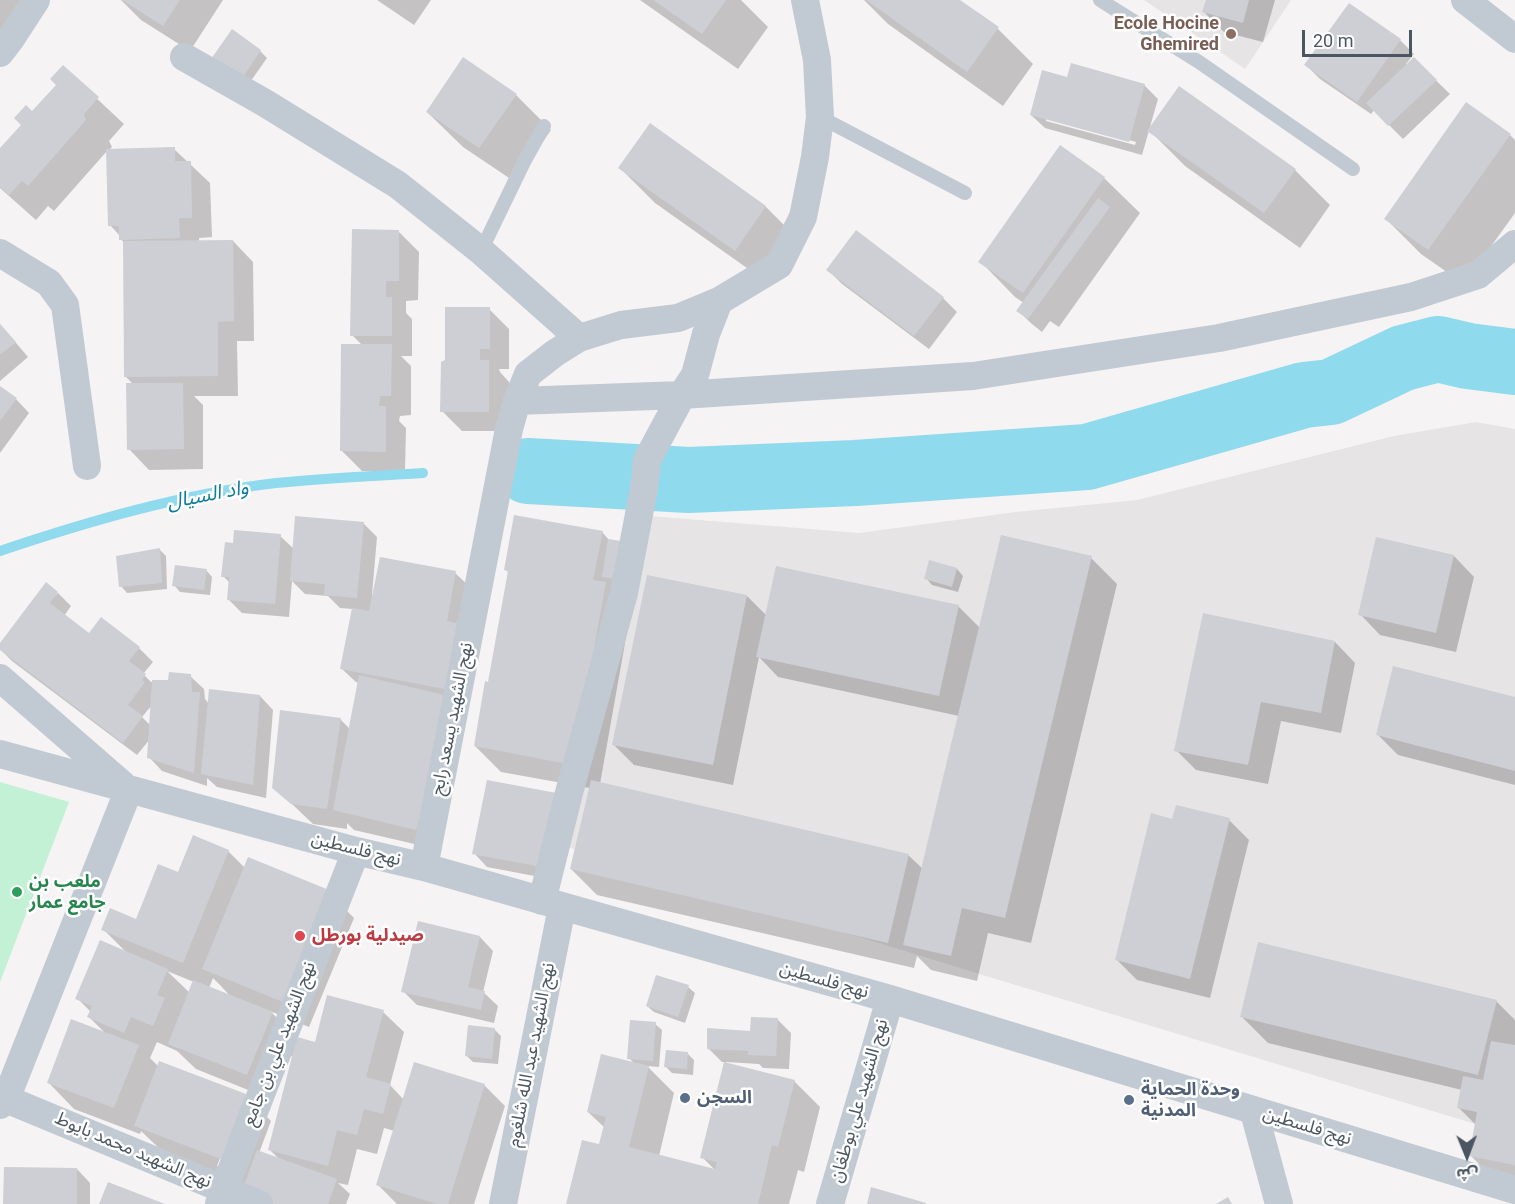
<!DOCTYPE html>
<meta charset="utf-8">
<style>
body{margin:0}
#map{position:relative;width:1515px;height:1204px;overflow:hidden;background:#f5f3f3;font-family:Roboto,"Noto Sans Arabic",sans-serif}
canvas{display:block}
.north{position:absolute;left:1437px;top:1126px;width:60px;height:60px;-webkit-text-stroke:4px #fff;paint-order:stroke;rotate:179deg;font-size:16px;font-weight:700;line-height:24px;text-align:center;color:#4a5661}
.north::after{content:'';display:block;margin:auto;width:21px;height:27px;background:#4a5661;clip-path:polygon(50% 0,100% 100%,50% 72%,0 100%)}
.scale{position:absolute;left:1302px;top:30px;width:110px;height:27px;box-sizing:border-box;border:3px solid #4a5661;border-top:0;padding-left:8px;font-size:18px;line-height:21px;white-space:nowrap;color:#4a5661;-webkit-text-stroke:4px #fff;paint-order:stroke}
</style>
<div id="map">
<canvas width="1515" height="1204"></canvas>
<div class="north">ش</div>
<div class="scale">20 m</div>
</div>
<script>
const ctx = document.querySelector('canvas').getContext('2d');
ctx.lineJoin = 'round';
function fill(path, color) { ctx.fillStyle = color; ctx.fill(path, 'evenodd'); }
function strokePath(path, color, width, dash) { ctx.strokeStyle = color; ctx.lineWidth = width; ctx.lineCap = dash ? 'butt' : 'round'; ctx.setLineDash(dash || []); ctx.stroke(path); }
function write(font, color, halo, rows, align = 'center') {
  ctx.font = font + ' Roboto,"Noto Sans Arabic",sans-serif'; ctx.lineWidth = 5; ctx.setLineDash([]); ctx.textBaseline = 'middle'; ctx.strokeStyle = halo; ctx.fillStyle = color; for (const [text, x, y, turn = 0] of rows) {
    ctx.save(); ctx.translate(x, y); ctx.rotate((+turn || 0) * Math.PI / 180); ctx.textAlign = isNaN(turn) ? turn : align; if (halo) ctx.strokeText(text, 0, 0); ctx.fillText(text, 0, 0); ctx.restore();
  }
}
fill(new Path2D(`
 M1144,0H1291L1245,69Z
 M1476,422L1515,429V1136L986,976L561,845L650,516L859,533L1016,512L1137,500L1394,436Z`), '#e6e4e5');
fill(new Path2D(`
 M0,782L69,802L0,982Z`), '#c3f1d5');
fill(new Path2D(`
 M0,0H42L0,59Z
 M121,0H223L190,51L141,20Z
 M377,0H431L414,25Z
 M640,0H741L768,27L738,69Z
 M864,0H958L998,29L1033,64L1003,106L888,24Z
 M1207,0H1275L1263,42L1224,32L1204,12Z
 M232,31L260,51L267,58L248,85L219,65Z
 M1400,40L1414,54L1406,64L1408,65L1414,59L1450,94L1403,139L1374,110L1371,114L1320,79L1306,65Z
 M63,67L124,124L109,141L112,147L108,151L174,149L210,183L212,237L199,238V242L233,241L253,262L254,341H237L238,396H194L203,405V469L149,470L129,449L134,385L126,377L124,243L121,239L120,236L110,225L107,151L54,211L48,206L36,220L0,188V150L58,85Z
 M1068,79L1144,85L1158,99L1142,155L1045,128L1031,115ZM1046,118L1136,142L1135,145L1046,121Z
 M516,95L551,130L515,182L463,147L427,112Z
 M650,125L766,207L801,242L771,285L655,203L620,168Z
 M1149,130L1295,170L1330,205L1300,248L1185,166Z
 M1510,135L1515,140V213L1464,284L1421,254L1386,219Z
 M1061,147L1104,178L1140,213L1059,327L1050,321L1042,332L1032,324L1018,311L1024,303L1015,297L980,261Z
 M399,232L419,252L418,300L406,301V313L412,319V356H401L411,366V415L400,416L399,421L406,428L405,471H362L342,451L362,345L352,335Z
 M856,232L943,298L957,312L929,349L842,284L828,270Z
 M489,309L509,329V369H499L500,372L509,382V431H462L442,411L447,361Z
 M0,324L28,357L0,381Z
 M0,388L16,399L29,413L0,453Z
 M363,523L377,537L372,595L455,573L469,586L436,849L354,830L347,823V829L313,824L274,787L340,719L350,729L359,683L356,682L342,669L353,609L340,608L328,596L305,594L292,581L289,617L242,613L229,600L230,583L223,576L234,544L280,536L294,549Z
 M602,532L610,541L631,609L600,784L908,855L923,869L959,716L778,677L759,657L733,785L634,765L614,745L747,596L767,616L958,606L980,628L1091,558L1117,584L1031,943L988,933L977,981L931,970L917,956L914,968L597,895L571,869L590,788L501,772L475,746L489,684L509,573L506,570Z
 M159,549L166,556L167,589L127,593L121,586Z
 M1454,556L1474,577L1456,652L1380,635L1360,614Z
 M957,569L963,576L958,592L932,585L926,578Z
 M206,570L212,577L210,595L180,592L174,585Z
 M58,593L71,606L64,616L90,635L101,620L139,648L153,662L143,674L151,682H169L190,676L204,689L205,699L209,704L260,696L273,710L266,798L217,787L207,778V786L162,771L149,757L150,739L137,755L12,661L0,649V646ZM152,705L150,725L142,717Z
 M1335,642L1355,663L1341,733L1281,721L1268,784L1196,770L1176,750Z
 M1515,699V785L1398,755L1377,734Z
 M488,781L561,881L487,867L474,853Z
 M1173,820H1229L1249,840L1210,998L1137,980L1117,960Z
 M228,851L245,868L328,892L354,918L309,1027L270,1011L297,1038L316,1044L383,1012L404,1032L390,1085L404,1100L415,1064L485,1086L505,1106L474,1204H397L378,1185L395,1131L384,1128L377,1154L357,1149L348,1185L338,1183L350,1194L346,1204H239L162,1151L141,1131L140,1134L74,1109L48,1082L105,1033L89,1017L91,1012L77,998L128,954L103,929L137,921L179,874ZM167,971L194,982L190,993ZM213,978L220,985L232,998L209,988ZM157,1042L177,1051L196,1069L273,1100L291,1056L293,1057L270,1150L281,1161L259,1153L271,1121L245,1095L159,1067L150,1058ZM239,1107L219,1167L217,1166Z
 M480,937L493,951L483,992L498,1006L494,1023L417,1005L403,991Z
 M688,987L695,993L685,1023L654,1012L647,1006Z
 M1496,1001L1515,1020V1180L1491,1176L1470,1155L1476,1125L1459,1108L1462,1090L1268,1043L1242,1017Z
 M777,1019L791,1033L789,1069L763,1068L759,1064L726,1062L725,1064L794,1081L820,1107L804,1172L798,1170L789,1204H567L600,1146L605,1128L588,1112L634,1063L629,1058L655,1024L662,1030L659,1067L647,1066L674,1093L659,1156L715,1170L702,1157L725,1062H722L708,1048L752,1032Z
 M494,1029L501,1036L498,1064L473,1062L466,1055Z
 M688,1054L694,1060L693,1075L672,1073L666,1067Z
 M77,1169L90,1183V1204H5Z`), '#0003');
strokePath(new Path2D(`
 M0,551C89,521 182,494 276,483C324,478 374,476 423,473`), '#90daee', 10);
strokePath(new Path2D(`
 M528,471L689,480L855,473L1087,457L1304,395L1331,392L1403,358L1438,349L1468,356L1515,362`), '#90daee', 66);
fill(new Path2D(`
 M122,0H180L163,26Z
 M653,0H726L702,34Z
 M866,0H960L999,27L967,72Z
 M1206,0H1249L1243,23L1202,12Z
 M1349,3L1401,39L1357,102L1304,65Z
 M232,29L261,50L241,80L211,59Z
 M463,57L517,94L479,148L426,112Z
 M1414,57L1437,80L1388,126L1366,103Z
 M1071,63L1145,84L1129,142L1030,115L1042,70L1067,77Z
 M63,65L99,97L84,114L86,120L28,186L22,181L9,195L0,187V148L21,125L14,118L26,105L32,111L56,85L50,79Z
 M1179,86L1296,169L1264,213L1147,131Z
 M1466,102L1511,134L1428,250L1384,219Z
 M650,123L766,206L735,251L618,168Z
 M1060,145L1105,177L1023,293L978,262Z
 M175,147V161H191L192,218H179L180,238L119,240V226H108L106,149Z
 M1098,198L1110,207L1028,319L1016,311Z
 M352,229L399,230V281H386V297H392V336H350Z
 M856,230L944,297L914,336L826,270Z
 M233,240L234,321L218,322V376L124,377L123,241Z
 M445,307H490V349H480V360H489V412H440L441,362L445,360Z
 M0,324L16,342L0,355Z
 M341,344H392L391,396H380L379,406H386V452L340,451Z
 M126,383H183L184,449L127,450Z
 M0,386L17,398L0,421Z
 M514,515L603,531L593,580L606,582L573,765L474,746L485,681L488,682L508,571L504,570Z
 M295,516L364,522L357,598L324,595L325,584L290,581Z
 M234,530L281,534L275,604L227,600L229,577H221L225,542L233,543Z
 M1001,535L1092,556L1005,918L962,908L951,956L903,945Z
 M1376,537L1454,555L1436,633L1358,615Z
 M608,539L627,542L622,580L602,577Z
 M160,548L162,583L119,587L116,556Z
 M380,557L456,571L447,621L457,623L445,689L340,669L352,608L369,611Z
 M929,560L957,568L952,587L924,579Z
 M175,565L207,569L204,590L172,586Z
 M776,566L959,605L939,696L756,657Z
 M647,575L747,595L713,765L612,745Z
 M46,582L58,592L50,603L89,633L101,617L140,647L129,661L146,674L142,680L145,682L128,705L143,716L123,743L0,650V643Z
 M1203,613L1335,641L1321,713L1261,702L1248,765L1174,751Z
 M1393,666L1515,697V771L1376,735Z
 M169,672L191,674L192,692H200L194,773L147,758L152,680H168Z
 M359,675L448,696L430,790L416,830L333,810Z
 M209,689L260,695L253,785L201,774Z
 M280,710L341,718L327,809L291,804L272,788Z
 M487,780L562,794L547,868L472,854Z
 M591,780L909,854L888,943L570,869Z
 M1176,805L1230,818L1190,979L1115,960L1151,813L1172,819Z
 M193,835L229,850L183,963L101,930L110,908L136,919L158,864L178,872Z
 M248,857L329,890L283,1002L202,969Z
 M418,921L480,936L468,987L485,991L481,1010L401,992Z
 M100,940L168,969L157,995L165,998L153,1026L131,1017L124,1033L87,1017L92,1006L75,999Z
 M1258,942L1497,1000L1478,1075L1240,1017Z
 M656,975L689,985L678,1017L646,1006Z
 M193,980L273,1012L247,1075L168,1044Z
 M327,995L384,1010L366,1077L391,1084L383,1114L364,1109L357,1135L337,1130L328,1166L268,1150L297,1037L315,1042Z
 M751,1017L778,1018L776,1056L748,1055V1051L707,1049V1028L750,1031Z
 M71,1019L139,1045L114,1108L47,1083Z
 M630,1020L656,1022L653,1061L627,1059Z
 M468,1025L495,1028L492,1059L465,1056Z
 M1491,1041L1515,1045V1165L1469,1156L1477,1112L1457,1108L1463,1076L1483,1080Z
 M666,1050L688,1052L687,1069L664,1067Z
 M601,1054L649,1066L629,1147L715,1169L717,1162L700,1158L724,1062L795,1080L778,1147L772,1145L758,1204H566L582,1140L599,1144L606,1117L587,1112Z
 M159,1061L246,1094L221,1159L134,1126Z
 M414,1062L485,1084L448,1204H437L376,1185Z
 M257,1150L337,1179L328,1204H237Z
 M4,1167L77,1168V1204H3Z
 M108,1182L165,1204H99Z
 M871,1187L926,1203V1204H867Z
 M1228,1197L1232,1204H1216Z`), '#cdcfd5');
strokePath(new Path2D(`
 M1100,0L1199,62L1353,169
 M820,117L965,193
 M481,251L525,160L544,126`), '#c1cad2', 14);
strokePath(new Path2D(`
 M1465,0L1515,39
 M0,53L10,40L36,0
 M184,57L265,103L398,185L481,251L579,338
 M0,253L49,283L65,305L87,466
 M517,401L682,395L973,376L1219,338L1411,297L1478,275L1515,244
 M0,678L123,785
 M0,754L356,851L424,867L890,999L1515,1190
 M424,867L509,429L517,401L528,374L555,353L579,338L621,325L678,318L719,301L779,265L803,217L815,157L820,117L817,60L805,0
 M542,901L570,789L624,593L645,483L647,460L682,395L695,375L706,334L719,301
 M6,1099L259,1204
 M0,1105L6,1099L129,789
 M1254,1112L1279,1204
 M219,1204L224,1189L356,851
 M503,1204L562,907
 M830,1204L890,999`), '#c1cad2', 28);
for (const [x, y, r, color] of [
 [1231,34,6,"#8d6e63"],
 [17,892,6,"#2e9e5b"],
 [300,936,6,"#e0444e"],
 [685,1098,6,"#5c6f8a"],
 [1129,1100,6,"#5c6f8a"]
]) { const dot = new Path2D(); dot.arc(x, y, r, 0, 2 * Math.PI); ctx.fillStyle = color; ctx.fill(dot); strokePath(dot, '#fff', 2); }
write('bold 18px', '#785e54', '#fff', [
 ["Ecole Hocine",1219,24],
 ["Ghemired",1219,45]
], 'right');
write('18px', '#4a5661', '#fff', [
 ["نهج الشهيد يسعد رابح",453,719,-79],
 ["نهج فلسطين",356,850,14],
 ["نهج فلسطين",824,981,16],
 ["نهج الشهيد علي بن جامع",280,1044,-69],
 ["نهج الشهيد عبد الله شلغوم",532,1055,-79],
 ["نهج الشهيد علي بوطغان",860,1101,-74],
 ["نهج فلسطين",1307,1127,17],
 ["نهج الشهيد محمد بايوط",133,1151,23]
]);
write('bold 18px', '#27864d', '#fff', [
 ["ملعب بن",29,882],
 ["جامع عمار",29,903]
], 'left');
write('bold 18px', '#be3a42', '#fff', [
 ["صيدلية بورطل",312,936]
], 'left');
write('bold 18px', '#4e5e75', '#fff', [
 ["وحدة الحماية",1141,1090],
 ["المدنية",1141,1111],
 ["السجن",697,1098]
], 'left');
write('italic 20px', '#0c7c9b', '#fff', [
 ["واد السيال",208,496,-11]
]);
</script>
